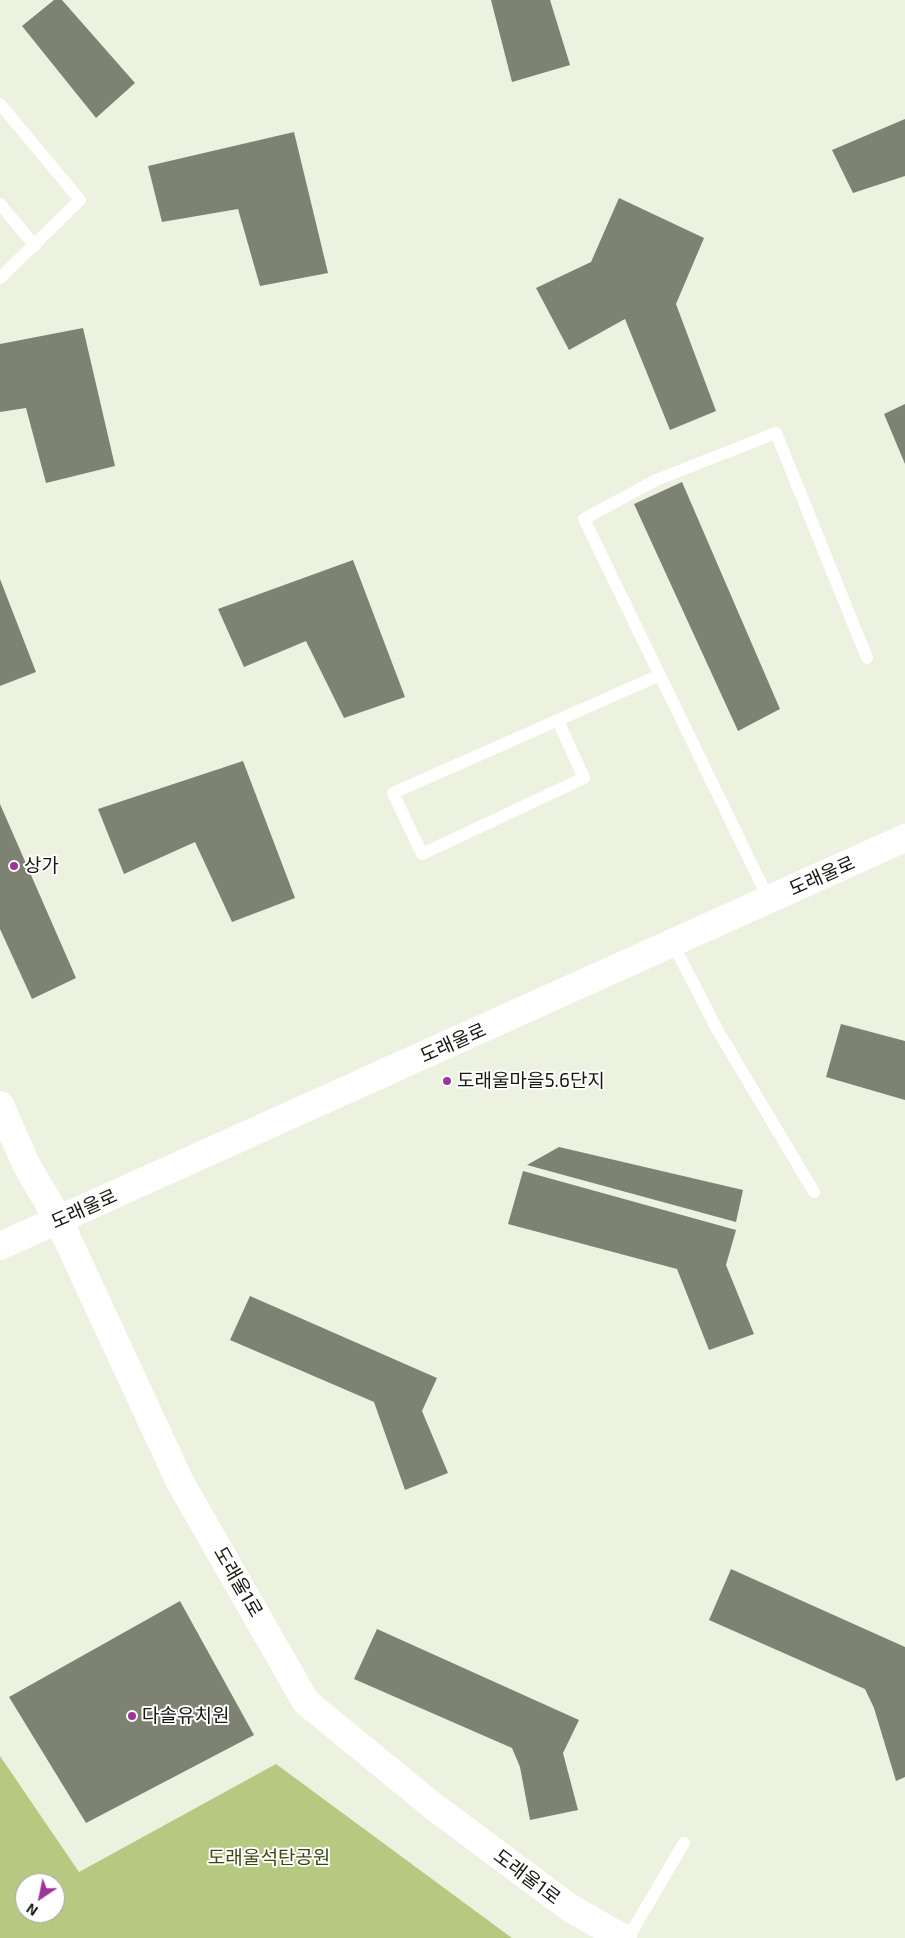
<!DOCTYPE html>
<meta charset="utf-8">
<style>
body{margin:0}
#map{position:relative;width:905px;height:1938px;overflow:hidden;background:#ecf1e0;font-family:"Exo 2",sans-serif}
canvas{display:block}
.north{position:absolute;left:15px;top:1873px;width:50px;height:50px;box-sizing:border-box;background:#fff;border:1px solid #a2a3a0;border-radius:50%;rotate:214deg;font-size:14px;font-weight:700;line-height:20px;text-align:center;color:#171812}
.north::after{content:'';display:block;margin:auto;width:18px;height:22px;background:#9e3598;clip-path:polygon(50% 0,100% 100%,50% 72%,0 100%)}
</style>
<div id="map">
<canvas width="905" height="1938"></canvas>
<div class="north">N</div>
</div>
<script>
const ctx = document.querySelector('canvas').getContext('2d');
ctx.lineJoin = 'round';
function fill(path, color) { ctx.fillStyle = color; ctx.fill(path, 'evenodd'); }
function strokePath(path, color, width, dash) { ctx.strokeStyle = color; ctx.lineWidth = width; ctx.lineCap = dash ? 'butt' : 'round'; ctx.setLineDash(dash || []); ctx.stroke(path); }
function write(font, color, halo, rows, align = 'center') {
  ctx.font = font + ' "Exo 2","Noto Sans KR",sans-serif'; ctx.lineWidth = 4; ctx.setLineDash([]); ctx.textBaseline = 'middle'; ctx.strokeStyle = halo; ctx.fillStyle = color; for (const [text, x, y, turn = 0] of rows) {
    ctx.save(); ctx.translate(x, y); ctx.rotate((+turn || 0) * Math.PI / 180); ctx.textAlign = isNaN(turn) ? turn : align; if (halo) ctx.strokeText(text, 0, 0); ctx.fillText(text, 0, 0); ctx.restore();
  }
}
fill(new Path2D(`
 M0,1756L79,1872L276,1764L512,1938H0ZM25,1883H55V1913H25Z`), '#b7c981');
fill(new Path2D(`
 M54,0H62L135,83L96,118L22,26Z
 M491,0H550L570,65L512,82Z
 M905,119V176L853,193L832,150Z
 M294,132L328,273L260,286L238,209L162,222L148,166Z
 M619,198L704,238L676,304L716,411L670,430L625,319L569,350L536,288L591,262Z
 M83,328L115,466L46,483L26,408L0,412V344Z
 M905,404V464L884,414Z
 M682,482L780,709L738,731L634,504Z
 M353,560L405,697L344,718L306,641L244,667L218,609Z
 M0,579L36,672L0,686Z
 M243,761L295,898L232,922L195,842L124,874L98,809Z
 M0,804L76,978L32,999L0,929Z
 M841,1024L905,1041V1100L826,1077Z
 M559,1147L743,1190L736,1222L527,1165Z
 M523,1171L736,1230L726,1265L754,1334L709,1350L677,1269L508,1224Z
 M250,1296L437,1378L422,1411L448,1473L405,1490L374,1402L230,1340Z
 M731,1569L905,1647V1777L896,1781L874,1708L865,1689L709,1620Z
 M180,1601L254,1735L86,1823L9,1697Z
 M377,1629L579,1720L563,1753L578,1810L530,1820L520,1767L512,1748L354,1679Z`), '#7d8273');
strokePath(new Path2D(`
 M0,104L80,200L0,278
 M0,204L35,246
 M558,721L584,778L422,854L393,793L660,675
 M769,900L584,519L656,480L776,433L867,658
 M673,944L718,1031L814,1192
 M628,1938L684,1843`), '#fff', 12);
strokePath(new Path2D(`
 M0,1105L26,1164L59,1221L180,1482L306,1702L433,1806L570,1908L623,1938
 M0,1246L905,838`), '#fff', 28);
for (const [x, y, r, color] of [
 [14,866,5,"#9e3598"],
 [447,1081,5,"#9e3598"],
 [132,1716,5,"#9e3598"]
]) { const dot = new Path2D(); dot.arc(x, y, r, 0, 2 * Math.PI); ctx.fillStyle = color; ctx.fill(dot); strokePath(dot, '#fff', 2); }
write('19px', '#171812', '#fff', [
 ["상가",24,866],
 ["도래울마을5.6단지",457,1081],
 ["다솔유치원",142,1716]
], 'left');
write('19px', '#171812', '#fff', [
 ["도래울로",822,876,-24],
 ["도래울로",453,1043,-24],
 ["도래울로",84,1209,-24],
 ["도래울1로",238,1582,60],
 ["도래울1로",527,1877,37]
]);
write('19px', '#3c470f', '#fff', [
 ["도래울석탄공원",269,1858]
]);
</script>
